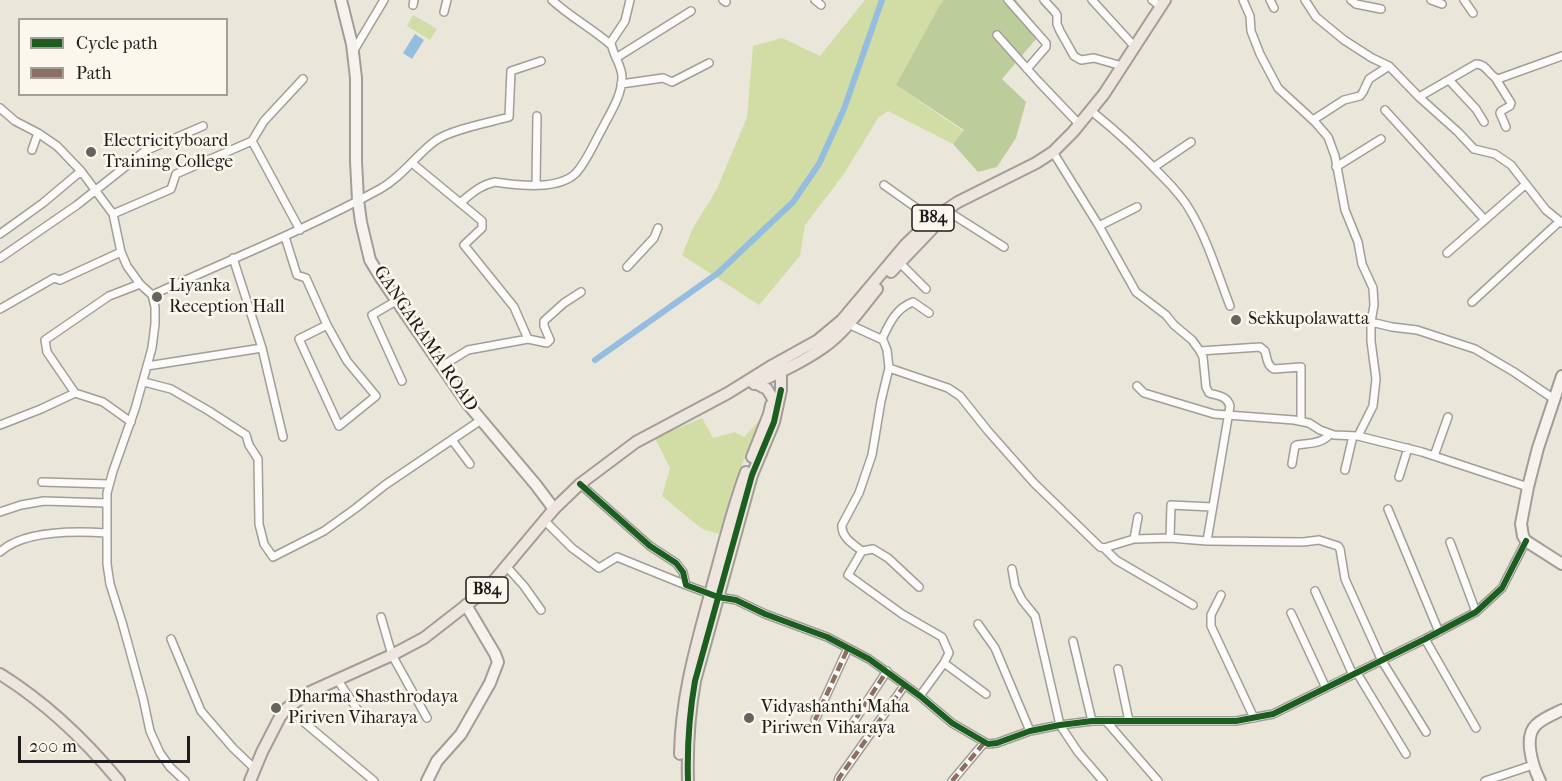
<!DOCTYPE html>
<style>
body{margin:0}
#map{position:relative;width:1562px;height:781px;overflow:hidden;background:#eae7da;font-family:"IM FELL French Canon",serif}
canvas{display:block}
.legend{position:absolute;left:18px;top:18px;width:210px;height:78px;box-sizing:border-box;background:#fbf7ec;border:2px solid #a29f99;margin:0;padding:8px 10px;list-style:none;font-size:18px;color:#1c1c1c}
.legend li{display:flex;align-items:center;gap:12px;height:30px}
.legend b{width:30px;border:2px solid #a29f99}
.scale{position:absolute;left:18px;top:736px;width:172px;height:27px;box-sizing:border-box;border:3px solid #1c1c1c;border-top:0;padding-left:8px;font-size:18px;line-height:21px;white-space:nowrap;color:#1c1c1c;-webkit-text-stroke:4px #fbf7ec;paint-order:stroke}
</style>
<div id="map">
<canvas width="1562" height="781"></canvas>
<ul class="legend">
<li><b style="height:8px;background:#1b5e20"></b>Cycle path</li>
<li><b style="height:8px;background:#8d6e63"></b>Path</li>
</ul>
<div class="scale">200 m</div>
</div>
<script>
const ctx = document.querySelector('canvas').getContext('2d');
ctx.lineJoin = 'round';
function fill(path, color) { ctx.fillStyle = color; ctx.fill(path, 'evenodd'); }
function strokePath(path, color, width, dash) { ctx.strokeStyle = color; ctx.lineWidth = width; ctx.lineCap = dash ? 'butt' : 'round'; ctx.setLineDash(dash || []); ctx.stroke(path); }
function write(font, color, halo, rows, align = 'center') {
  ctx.font = font + ' "IM FELL French Canon",serif'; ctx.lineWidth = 5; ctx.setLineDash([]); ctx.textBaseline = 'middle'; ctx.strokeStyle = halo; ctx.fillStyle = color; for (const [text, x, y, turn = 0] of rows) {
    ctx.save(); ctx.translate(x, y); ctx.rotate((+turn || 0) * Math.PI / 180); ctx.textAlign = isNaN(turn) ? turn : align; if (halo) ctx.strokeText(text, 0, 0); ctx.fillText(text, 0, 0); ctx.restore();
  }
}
fill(new Path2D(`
 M865,0H944L896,85L963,131L953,144L888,111L878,118L844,174L805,225L800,256L759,305L682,255L693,228L717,189L747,117L753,46L782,38L820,56Z
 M413,15L437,29L430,40L407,26Z
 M702,418L713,438L735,432L744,437L760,420L733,487L719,534L702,529L662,496L670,468L655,438Z`), '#d1dda4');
fill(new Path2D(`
 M944,0H1016L1042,32L1002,79L1026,102L1016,138L997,167L978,172L953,144L964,130L896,85L940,5Z`), '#bccc9b');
fill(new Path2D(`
 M415,34L424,40L412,59L403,53Z`), '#95bddf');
strokePath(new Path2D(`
 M595,360L718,273L793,202L819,164L844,109L882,0`), '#95bddf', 6);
const street = new Path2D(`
 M552,0C570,17 592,28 611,45
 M723,0L726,2
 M815,0L821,5
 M1008,0L1046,43V47L1027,69
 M1044,0L1055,12L1057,15V24L1060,31L1074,56L1081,60L1094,58L1122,66
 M1092,0L1134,46
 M1152,0L1160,6
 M1243,0L1250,16L1251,31L1260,54L1278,88L1315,122L1328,137L1335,156L1345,210L1358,242L1362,264L1373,288L1374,305L1371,322V341L1376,379L1373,406L1358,436
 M1270,0L1274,8
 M1305,0L1316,17L1344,40L1372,58L1389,66L1419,97L1458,132L1474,149L1495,154L1511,165L1546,210L1562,223
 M1351,0L1356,4L1381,9
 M1431,0L1442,4
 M1464,0L1473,13
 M413,5L414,0
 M444,12L447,0
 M997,35L1038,81L1079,124
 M353,52L384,0
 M616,58L691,11
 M1496,79L1511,103L1510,106L1501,111L1500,113L1506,127
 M1449,80L1476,109L1484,122
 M621,84L663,78L672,82L709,63
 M1419,97L1476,64C1487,64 1489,76 1498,79L1562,56
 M0,108L15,121L38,133L57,146L81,171L113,214L121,252L127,266L140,284L152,295L155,307V324L152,348L135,409L113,471L107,493V564L110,584L122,622L143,698L150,731L160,753L170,767L185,781
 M1385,110L1485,220
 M1095,114C1120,134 1140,153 1162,176C1173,187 1184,199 1191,212C1208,241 1218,275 1230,306
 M1313,120L1344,100L1360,96L1363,92L1369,79L1389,66
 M32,150L38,133
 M1053,152L1099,226L1136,292L1166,315L1174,325L1192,340L1200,351L1203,357L1206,387L1209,393C1219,396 1227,396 1230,406L1207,541
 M412,163L482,221V228L464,245L514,307L528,339
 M1154,167L1191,142
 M1336,167L1381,139
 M536,185L537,116
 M884,185L932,219
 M460,203C471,194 480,185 495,182C517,185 558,191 576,173C587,161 594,143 602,129C610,113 622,96 622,77C622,65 612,54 611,42L625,21L630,0
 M113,214L171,189L176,174L252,141
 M952,214L1004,247
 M1099,226L1137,207
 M300,230L252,141L264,121L303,79
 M0,234L43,203L81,171
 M285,237L297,275L306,278L327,325L347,361L376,396L339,426L299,339L327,325
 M1447,253L1526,184
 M0,258L77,205L145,151L203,126
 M233,258L262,348L283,437
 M900,263L926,289
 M627,267L654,238L658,228
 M152,295C229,260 307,229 380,189C402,177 416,155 435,141C449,130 491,122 509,117L511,71L541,61
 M396,301L372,315L402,381
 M1472,302L1560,221
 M0,309L54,278L60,280L121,252
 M1371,322L1392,327L1417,330L1475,349L1514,372L1554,399
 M846,323L883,340L887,350L889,368L948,388L960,396L988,431L1034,483L1100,547L1104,548L1134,539L1170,538L1207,541L1303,542L1319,540L1338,546L1340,549L1345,579L1382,661L1426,732
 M882,339C889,324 896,308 913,302L929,313
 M1200,351L1260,347L1265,351C1267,358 1267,366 1274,369L1301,367V421
 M147,366L262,348
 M442,366L468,350L528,339L547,343L550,340L544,326V321L564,303L581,292
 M889,368L881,401L872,455L859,493L842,525C841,537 853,544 862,551L848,575L902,614L942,637L949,653L944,663L920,696
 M144,382L171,389L209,411L246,435L249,445L258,459L259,524L264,544L273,557L324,531L356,508L385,485L481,420
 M1137,386L1144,393L1214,414L1294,420L1309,423L1320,430L1334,435L1358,436L1422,452L1528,487
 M75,393L47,352L45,340L109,296L140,284
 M0,425L41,409L75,393L103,402L131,422
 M452,440L470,464
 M1434,456L1448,417
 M1292,464L1295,446L1297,445C1309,443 1322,444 1330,434
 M1345,470L1353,436
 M1399,477L1408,448
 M42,482L109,484
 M580,484L650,546L676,563L683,572L686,585L718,597L736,600L765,614L827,637L869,659L920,696L952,723L988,744L997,743L1030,731L1060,725L1092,721H1236L1273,714L1425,639L1476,612L1502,588L1526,541
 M1388,509L1439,632
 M0,512L21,505L44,501L106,503
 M545,521L572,548L599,568L617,557L686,585
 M1170,538L1171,505L1212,507
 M1134,539L1138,517
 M1450,542L1476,612
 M1104,548L1116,560L1193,605
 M862,551L873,549L888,558L919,587
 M0,552C24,530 75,531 106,533
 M507,567L524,586L541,610
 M1012,569L1015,586L1022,600L1035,616L1060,725L1078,752L1103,781
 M1315,591L1353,675
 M1221,595L1211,615V626L1254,718
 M1291,613L1326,688
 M381,617L392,655L427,718
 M978,624L995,648L1030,731
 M171,639L201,711L233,748L255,769
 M1425,639L1476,728
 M1073,641L1092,721
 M944,663L986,694
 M1118,669L1129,721
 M1357,673L1406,754
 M337,679L359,712
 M287,708L374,781
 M815,720L848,648
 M1106,721L1158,781
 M849,729L887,671
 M838,781L839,778L904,686
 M952,781L984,743
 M1485,781L1533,765`);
const secondary = new Path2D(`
 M341,0L352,44L356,78V161L358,200L361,222L370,260L381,278L467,403L536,485L554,509
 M1562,376L1538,448L1528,487L1521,524L1523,536L1526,541L1562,564
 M427,781L437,761L461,734L490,683L498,662L495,654L466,605
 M1540,781C1533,767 1523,737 1536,725C1543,718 1554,714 1562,710`);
const primary = new Path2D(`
 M891,272L932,229
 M755,383L767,389L773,399
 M754,384C778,373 803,362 824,347C845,332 861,309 877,289
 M752,457L769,414L771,405
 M0,674C45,702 85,740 119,781
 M680,754C681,695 697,643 712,587C723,548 732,509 746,472
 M250,781L262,752L280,717L287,708L310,692L392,655L424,638L487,589L554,509L580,484L636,442L728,393L773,365L818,340L842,320L906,244L931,220L958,202L1036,163L1053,152L1073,132L1104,94L1165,0
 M688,781C687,747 689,715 695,681L752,475L774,422L781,390V366`);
strokePath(street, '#a09e96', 10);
strokePath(secondary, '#a09e96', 14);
strokePath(primary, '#a09e96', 14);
strokePath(street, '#fcfbf9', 7);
strokePath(secondary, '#f6f3ef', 10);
strokePath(primary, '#eee6de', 10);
strokePath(new Path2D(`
 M815,720L848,648
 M849,729L887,671
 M838,781L839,778L904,686
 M952,781L984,743`), '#8d6e63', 4.5, [9, 4.5]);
strokePath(new Path2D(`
 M580,484L650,546L676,563L683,572L686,585L718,597L736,600L765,614L827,637L869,659L920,696L952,723L988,744L997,743L1030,731L1060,725L1092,721H1236L1273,714L1425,639L1476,612L1502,588L1526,541
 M688,781C687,747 689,715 695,681L752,475L774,422L781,390`), '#1b5e20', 6);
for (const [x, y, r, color] of [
 [91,152,6,"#64635e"],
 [157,297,6,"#64635e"],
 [1236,320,6,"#64635e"],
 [276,708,6,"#64635e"],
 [749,718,6,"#64635e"]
]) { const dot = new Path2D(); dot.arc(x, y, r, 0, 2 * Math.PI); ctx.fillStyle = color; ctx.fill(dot); strokePath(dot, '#fbf7ec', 2); }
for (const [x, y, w] of [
 [933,218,42],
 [487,590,42]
]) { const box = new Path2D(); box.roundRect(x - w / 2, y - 13, w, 26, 4.5); ctx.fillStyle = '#fbf7ec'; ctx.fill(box); strokePath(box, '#1c1c1c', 1.5); }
write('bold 16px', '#1c1c1c', null, [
 ["B84",933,218],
 ["B84",487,590]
]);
write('18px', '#1c1c1c', '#fbf7ec', [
 ["Electricityboard",103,142],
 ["Training College",103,163],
 ["Liyanka",169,287],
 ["Reception Hall",169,308],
 ["Sekkupolawatta",1248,320],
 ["Dharma Shasthrodaya",288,698],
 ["Piriven Viharaya",288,719],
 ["Vidyashanthi Maha",761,708],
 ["Piriwen Viharaya",761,729]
], 'left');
write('18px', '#1c1c1c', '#fbf7ec', [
 ["GANGARAMA ROAD",425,339,56]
]);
</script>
